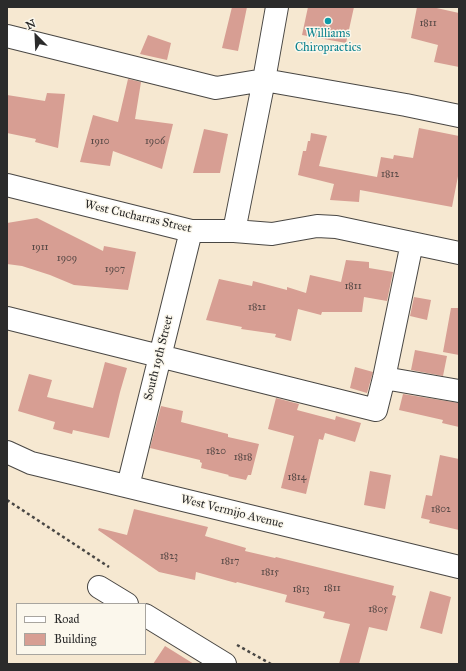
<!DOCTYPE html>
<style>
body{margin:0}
#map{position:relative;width:466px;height:671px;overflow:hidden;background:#f6e8d1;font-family:"IM FELL Great Primer",serif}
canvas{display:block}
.frame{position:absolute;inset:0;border:8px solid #2b2b2b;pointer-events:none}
.legend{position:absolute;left:16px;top:603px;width:130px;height:52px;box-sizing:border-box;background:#fbf7ec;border:1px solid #a8a59f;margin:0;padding:5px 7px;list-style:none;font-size:12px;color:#2b2b2b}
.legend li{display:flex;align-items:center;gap:8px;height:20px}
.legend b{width:20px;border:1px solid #a8a59f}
.north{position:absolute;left:16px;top:16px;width:40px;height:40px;-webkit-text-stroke:3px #fbf7ec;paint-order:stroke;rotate:336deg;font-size:11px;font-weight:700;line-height:16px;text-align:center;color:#2b2b2b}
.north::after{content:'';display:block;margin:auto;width:14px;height:18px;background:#2b2b2b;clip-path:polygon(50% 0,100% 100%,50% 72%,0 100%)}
</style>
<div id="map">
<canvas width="466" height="671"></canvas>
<div class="frame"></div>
<ul class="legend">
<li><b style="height:5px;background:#fff"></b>Road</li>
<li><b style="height:11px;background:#d79e93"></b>Building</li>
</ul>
<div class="north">N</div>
</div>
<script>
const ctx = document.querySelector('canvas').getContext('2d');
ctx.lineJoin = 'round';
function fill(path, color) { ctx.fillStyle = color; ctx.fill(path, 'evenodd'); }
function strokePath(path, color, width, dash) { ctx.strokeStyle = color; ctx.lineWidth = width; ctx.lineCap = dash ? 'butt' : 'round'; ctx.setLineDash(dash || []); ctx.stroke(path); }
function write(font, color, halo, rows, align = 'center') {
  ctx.font = font + ' "IM FELL Great Primer",serif'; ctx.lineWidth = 3; ctx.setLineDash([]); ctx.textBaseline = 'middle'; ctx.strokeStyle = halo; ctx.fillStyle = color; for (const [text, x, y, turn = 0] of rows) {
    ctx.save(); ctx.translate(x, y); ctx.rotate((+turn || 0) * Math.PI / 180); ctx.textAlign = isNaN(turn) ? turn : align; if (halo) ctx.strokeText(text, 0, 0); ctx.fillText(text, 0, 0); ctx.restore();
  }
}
fill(new Path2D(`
 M232,7H247L238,51L222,48Z
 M308,7H354L346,43L302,35Z
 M417,7H432L459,13V67L434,62L438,45L411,38Z
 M148,35L171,43L167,60L140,54Z
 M128,79L141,82L135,119L173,124L162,169L113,151L110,166L80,162L93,115L118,122Z
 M47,93L65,94L58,148L35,142L36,139L7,133V95L45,101Z
 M419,128L459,136V171L452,207L360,190L359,202L330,200L334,184L298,175L303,151H306L308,141H310L311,133L327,136L319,166L377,177L381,157L393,159L394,155L413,158Z
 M204,129L228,134L220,173H193Z
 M37,218L103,251L104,246L136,252L128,290L74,285L50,275L22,266L7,264V223Z
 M346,260L369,262V268L393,272L387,301L364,297L362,312H322L321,315L298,309L291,341L275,337L276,334L241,329L242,327L206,320L219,279L252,286L253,281L287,290V287L306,293L310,275L341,282Z
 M414,297L431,300L427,320L410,316Z
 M451,308H459V355L443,352Z
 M415,350L447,356L443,376L411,370Z
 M105,362L127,368L120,392L109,438L73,430L72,434L53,429L55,422L18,411L29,374L52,380L47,397L93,408Z
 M355,367L373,372L367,393L350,388Z
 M403,394L459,403V427L442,423L443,420L399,410Z
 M276,398L299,404L297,410L335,420L336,416L361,423L355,442L325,433L323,440L319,439L306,494L281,488L294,436L268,429Z
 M161,406L183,411L181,422L228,434V437L259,444L251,475H248L246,480L228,476L229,475L201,468L202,463L200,462V460L150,448Z
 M440,455L459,459V530L429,523L430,520L421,518L426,495L432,496Z
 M370,471L391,475L385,509L364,505Z
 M134,509L208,527L205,536L246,548L245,551L275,558L276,557L394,586L392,595L396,596L387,631L369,627L359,664H339L350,624L323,618L325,612L285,602L287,595L237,582L236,583L196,572L195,580L159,572L98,530L99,528L127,535Z
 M430,591L451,597L442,634L420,628Z
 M165,646L194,664H153Z`), '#d79e93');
const minor = new Path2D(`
 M7,36L216,88L264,80L406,105L459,116
 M7,185L191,231H234L272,234L317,226L336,227L459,253
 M234,231L264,80L277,7
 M7,318L376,410L384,378L412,243
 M384,378L459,391
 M7,452L31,463L459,567
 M128,486L191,231
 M99,587L127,604
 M145,615L225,664`);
strokePath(minor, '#494744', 24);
strokePath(new Path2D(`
 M7,500L109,567
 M237,645L271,664`), '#494744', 2.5, [3, 3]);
strokePath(minor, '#fff', 22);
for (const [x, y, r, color] of [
 [328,21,4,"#0f9aa8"]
]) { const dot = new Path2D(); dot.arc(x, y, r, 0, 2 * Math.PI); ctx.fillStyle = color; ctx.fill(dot); strokePath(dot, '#fbf7ec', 1.5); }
write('10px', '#564845', null, [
 ["1811",428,24],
 ["1910",100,142],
 ["1906",155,142],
 ["1812",390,175],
 ["1911",40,248],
 ["1909",67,259],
 ["1907",115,270],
 ["1811",353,287],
 ["1821",257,308],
 ["1820",216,452],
 ["1818",243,458],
 ["1814",297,478],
 ["1802",441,510],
 ["1823",169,557],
 ["1817",230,562],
 ["1815",270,573],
 ["1811",332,589],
 ["1813",301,590],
 ["1805",378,610]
]);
write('12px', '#0d838f', '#fbf7ec', [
 ["Williams",328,34],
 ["Chiropractics",328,48]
]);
write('12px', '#2b2b2b', '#fbf7ec', [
 ["West Cucharras Street",138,217,13],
 ["South 19th Street",159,358,-76],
 ["West Vermijo Avenue",232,512,14]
]);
</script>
